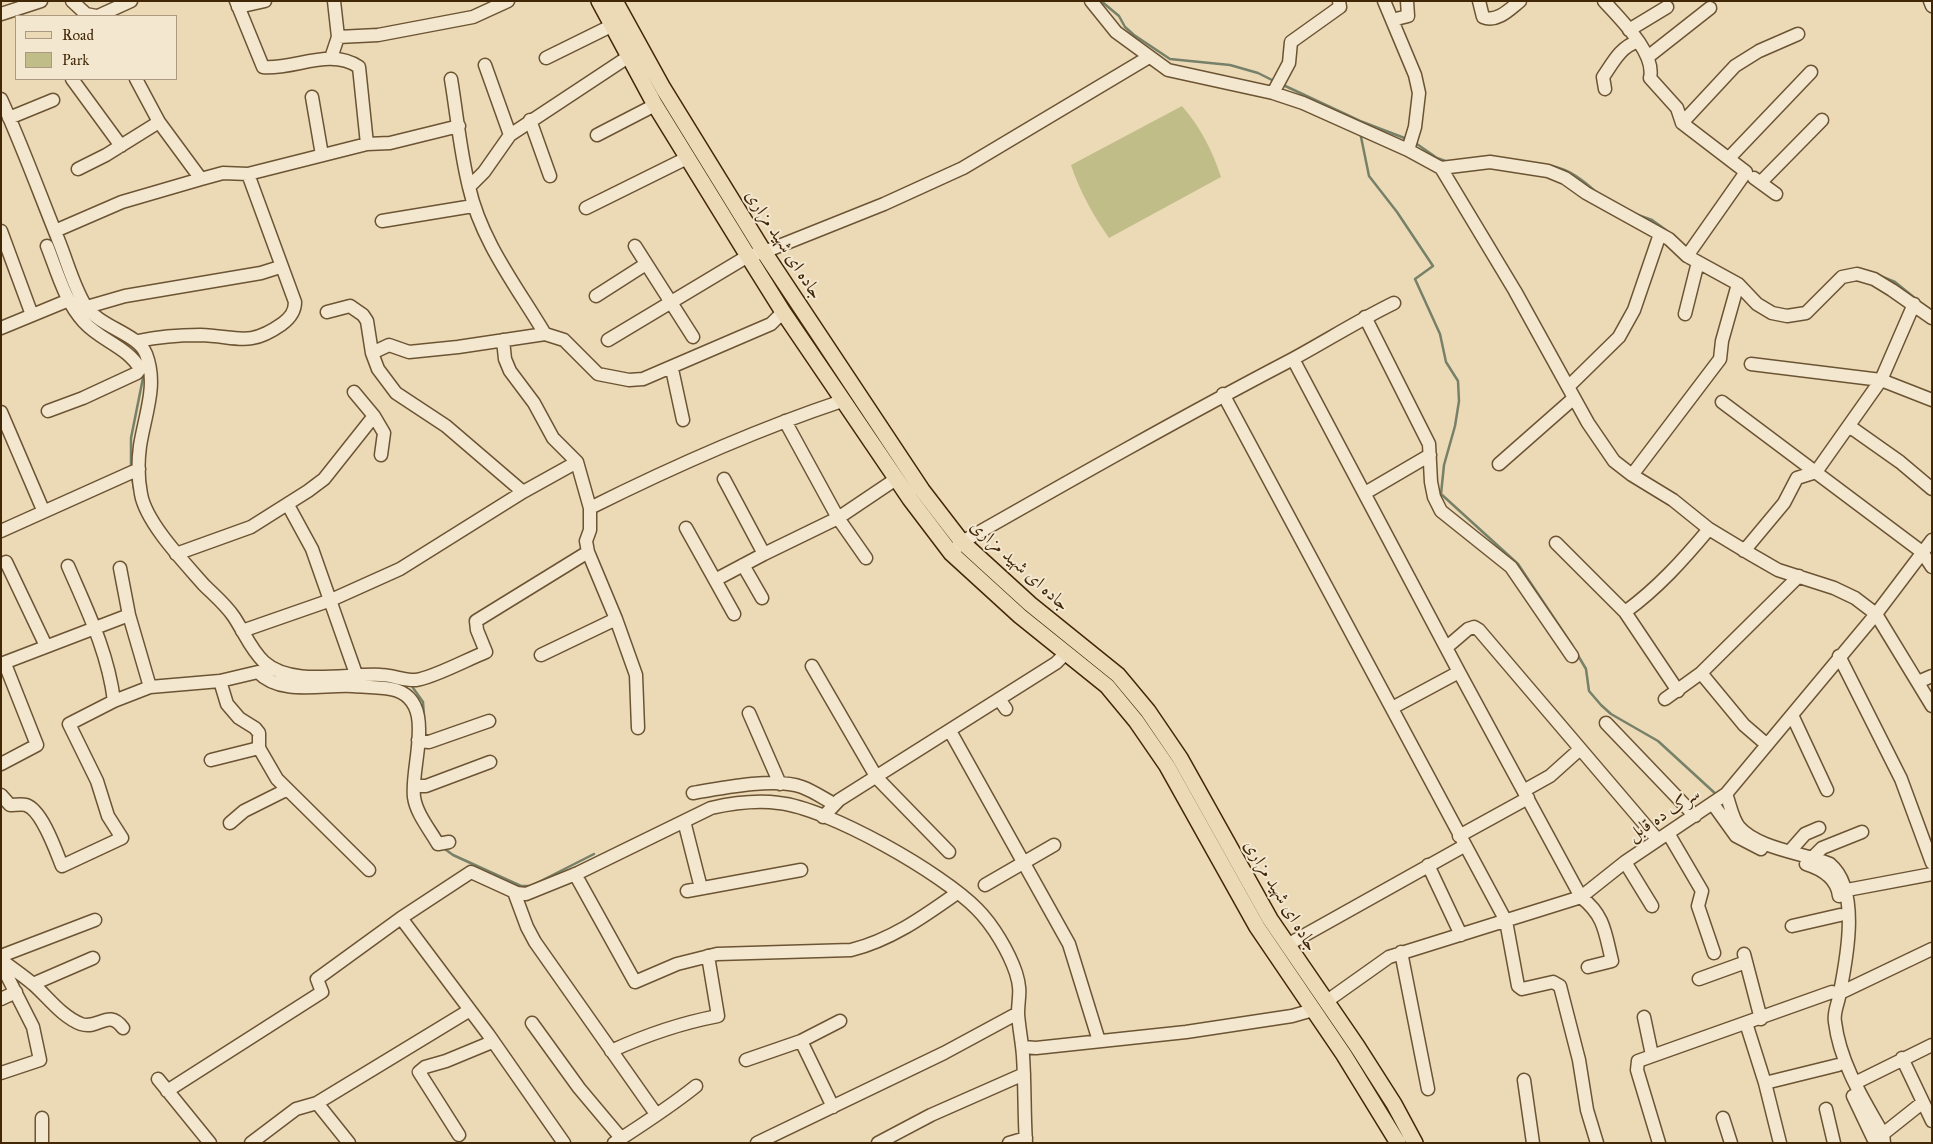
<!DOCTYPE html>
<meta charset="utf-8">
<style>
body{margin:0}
#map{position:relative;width:1933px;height:1144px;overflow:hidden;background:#ecdab7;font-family:"IM FELL Great Primer",serif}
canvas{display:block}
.frame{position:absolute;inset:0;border:2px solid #422707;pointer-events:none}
.legend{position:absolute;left:15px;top:15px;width:162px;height:65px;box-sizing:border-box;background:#f3e7d0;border:1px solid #ac9a80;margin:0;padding:6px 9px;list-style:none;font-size:15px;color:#422707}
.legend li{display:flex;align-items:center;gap:10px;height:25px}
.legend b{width:25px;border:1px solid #ac9a80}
</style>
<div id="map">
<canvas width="1933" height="1144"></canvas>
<div class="frame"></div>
<ul class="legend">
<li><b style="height:6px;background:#ecdab7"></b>Road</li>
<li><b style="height:14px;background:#c0bd89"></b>Park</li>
</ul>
</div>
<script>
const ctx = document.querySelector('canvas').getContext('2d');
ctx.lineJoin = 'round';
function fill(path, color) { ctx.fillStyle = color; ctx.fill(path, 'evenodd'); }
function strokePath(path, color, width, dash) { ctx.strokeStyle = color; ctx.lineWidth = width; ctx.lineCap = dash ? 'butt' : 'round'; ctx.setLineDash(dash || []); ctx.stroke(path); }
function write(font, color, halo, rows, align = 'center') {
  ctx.font = font + ' "IM FELL Great Primer",Amiri,serif'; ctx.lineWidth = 4; ctx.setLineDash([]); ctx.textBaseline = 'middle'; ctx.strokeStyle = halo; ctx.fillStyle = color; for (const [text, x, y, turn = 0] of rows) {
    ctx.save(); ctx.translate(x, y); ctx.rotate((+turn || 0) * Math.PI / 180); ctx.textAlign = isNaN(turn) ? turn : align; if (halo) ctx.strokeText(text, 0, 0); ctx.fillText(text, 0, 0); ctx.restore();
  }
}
fill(new Path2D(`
 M1182,106C1201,128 1212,150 1221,177L1109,238C1093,215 1080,192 1071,165Z`), '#c0bd89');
strokePath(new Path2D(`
 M1101,1L1119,16L1125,27L1134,35L1170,59L1230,65L1258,73L1274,81
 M1281,84L1360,121L1407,139
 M1360,132L1369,176L1397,212L1433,266L1415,279L1440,334L1446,362L1458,381L1459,401L1455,426L1444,465L1441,494L1518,564L1572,645
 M1414,142L1437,158L1448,162
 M1552,166C1570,170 1583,180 1596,192
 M1638,215L1652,220L1666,230
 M1878,275L1895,282L1916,299
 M131,469V438L144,373
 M132,477L134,489
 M1576,652L1586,669L1589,691L1601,705L1611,714L1658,741L1718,796
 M411,685L423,702L424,716
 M442,847L453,855L521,886H531L594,854`), '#778068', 2.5);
const minor = new Path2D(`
 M72,1L86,14L96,16
 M236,1L263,67C294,70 330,47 359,67L367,144
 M1091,1L1116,32L1168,70L1273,93L1303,103L1408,150L1441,168L1490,162L1548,171L1565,178L1586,193L1669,239L1687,256L1738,284L1757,304L1772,313L1787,316L1806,313L1842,277L1857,274L1874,279L1892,290L1932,318
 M1384,1L1415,75L1419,93L1415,127L1408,150
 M1479,1L1483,17C1497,23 1510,9 1520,1
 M1604,1C1620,19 1656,53 1650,78L1677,108L1682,123L1746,172L1687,256
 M1930,1L1932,6
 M238,7L265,1
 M1,14L41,1
 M98,16L131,1
 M1392,20L1408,16L1407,1
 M1629,30L1667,7
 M338,37L378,35L473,17L508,1
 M1649,56L1710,8
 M331,58L338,37L334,1
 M546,58L611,26
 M485,65L510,135
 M72,79L121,146
 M136,79L159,122L201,179
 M451,79C457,115 460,151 469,187
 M1605,89L1603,77C1612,64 1621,46 1637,42
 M1273,93L1289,63L1291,42L1340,7L1339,1
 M312,97L322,155
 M1,99C22,145 39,192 58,239C67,261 73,285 85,305C100,328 138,333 146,354C158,385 145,414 140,446C138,461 138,479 141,494C146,523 185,563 204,585C214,595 226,605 234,617C244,632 251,650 264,662C291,687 346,673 381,675C392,675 405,681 416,680C433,678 468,659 486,652L477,630L476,621L588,552
 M9,118L53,100
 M530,120L550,176
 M1682,123L1735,66L1759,51L1798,34
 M597,135L655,105
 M1729,158L1811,72
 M1441,168L1515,291L1588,423L1614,461L1632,475L1673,500L1709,529L1752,555L1778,570L1834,588L1855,598L1876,614L1932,706
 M78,169L106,155L159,122
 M1754,178L1776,194
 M1761,182L1822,120
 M586,208L687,158
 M382,221L473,206
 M1,231L32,315
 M55,231L122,202L201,179L223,173L248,174L367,144L390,143L459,126
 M47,246C57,271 65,302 84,322C101,341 128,347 140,369L137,373L83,398L48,411
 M635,246L693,337
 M596,296L646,264
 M80,309L125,296L261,273L280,267
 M1685,314L1698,262
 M1365,317L1429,444L1431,482L1434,497L1441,511L1511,567L1572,656
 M1,328L69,300
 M545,334C517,287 481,241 469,187L484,172L510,135L628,57
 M503,340L505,359L510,371L534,403L553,438L577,462L590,508V530L586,541L588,552L616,619L636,675L638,728
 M608,340L748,256L764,252L884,204L963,168L1149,57
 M138,341C157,337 180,335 200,335C237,336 248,348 282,324C290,318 295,312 295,302L248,174
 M372,353L389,345L409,352L458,347L545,334L564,340L598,374L629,380L643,379L771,324L783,312
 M1293,359L1459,672L1581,897C1605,916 1605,933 1612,961L1588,967
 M1751,364L1881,380L1932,400
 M672,369L683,420
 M1568,387L1619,337L1634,310L1660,234
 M354,392L374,416L384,433L381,455
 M1223,394L1506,921L1518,986L1522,989L1553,982L1560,986L1579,1060L1587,1110L1597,1143
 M1722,402L1922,552L1932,567
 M1,412L43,510
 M785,421L838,518L866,558
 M1849,426L1900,462L1932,489
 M1499,464L1574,398
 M1632,475L1720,359L1722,341L1738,284
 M724,479L764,554
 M523,492L577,462
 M1365,493L1430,455
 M288,505L312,549L356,674
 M590,508C672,467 755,430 842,401
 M686,528L734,614
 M1,531L139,469
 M1556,543L1625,612L1678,691
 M956,548L962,542C1071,480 1180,418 1291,360C1326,341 1359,320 1394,303
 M1744,551L1784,503L1797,478L1816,472L1881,380L1914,304
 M176,554L251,527L308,491L324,479L374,416
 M6,562L46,646
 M743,565L762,598
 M68,566C87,610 108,652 114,701
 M120,568L129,615L150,687
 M715,580L764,554L838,518L896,479
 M1625,612C1658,588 1683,560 1709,529
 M242,631L331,600L400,569L523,492L446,426L396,393L378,369L372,353L367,321L363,315L350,306L327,312
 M1447,647L1468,629L1474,627L1479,630L1658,840
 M541,655L616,619
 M1839,656L1901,779L1932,863
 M1,664L129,615
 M812,666L877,778L949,852
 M1701,673L1744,725L1766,744
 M220,681L227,704L239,718L255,728L259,733V748L277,779L369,870
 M1918,682L1932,676
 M999,699L1006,709
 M1665,699L1701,673L1799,576
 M1392,708L1459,672
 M749,713L780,784
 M1792,715L1827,790
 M1606,723L1695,816
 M950,731L1069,944L1099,1041
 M418,740L429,742L489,721
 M211,760L259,748
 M1,764L37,745L5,664
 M414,786H426L490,762
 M1525,790L1550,776L1579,750
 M693,793C721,788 776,777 802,787C813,791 823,798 834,804
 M1726,794C1730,804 1732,818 1739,827C1758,849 1804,853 1830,864C1860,889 1847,957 1840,992C1839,1002 1833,1012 1835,1022C1840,1063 1863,1099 1883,1134L1884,1143
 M1,795L10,805C15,805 22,804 26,805C42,810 56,851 62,866L122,838L108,816L97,781L69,724L114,701L150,687L220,681L258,672C281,696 323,684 353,686C365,687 379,687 391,689C439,698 410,765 414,797C416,813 430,830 438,844L449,842
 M1713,804L1736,836L1761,849
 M823,817L839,800L1056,663L1065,654
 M684,821L701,888
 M230,823L244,811L286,790
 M1668,833L1702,891L1698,906L1714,953
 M1459,836L1528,798
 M1790,851L1805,834L1819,828
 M1812,858L1822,848L1862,832
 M1625,862L1652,906
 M1806,864C1822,869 1837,878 1839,896
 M1428,865L1461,935
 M575,874L635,982L677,964L717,954L851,950C891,940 923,917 957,893
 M985,885L1054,845
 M1847,890L1932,874
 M687,891L801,870
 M514,892L527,927L535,942L656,1114
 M401,918L488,1034L564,1143
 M1792,926L1840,915
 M1287,945L1464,846
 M1401,952L1428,1089
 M1744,954L1761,1019
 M1,956L95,920
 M1,960C12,968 22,975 33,984C47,996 62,1017 81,1024C99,1030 108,1008 123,1028
 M1,964L33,1027L40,1060L1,1073
 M1699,979L1746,962
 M33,984L93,958
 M1840,993L1932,949
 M1,999L16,992
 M1327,1001L1389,957L1581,897L1625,862L1726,794L1876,614L1932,540
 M1644,1017L1652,1055
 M532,1023L579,1088L621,1138
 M1746,1023L1765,1083L1780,1143
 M801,1041L833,1107
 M1023,1047L1036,1048L1186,1032L1292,1016L1313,1010
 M611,1051C646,1035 681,1023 718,1016L708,956
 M1902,1058L1932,1121
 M746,1060L801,1041L840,1021
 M158,1079L210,1143
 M1524,1080L1533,1143
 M1765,1083L1838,1065
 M1855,1083L1932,1045
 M167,1091L322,992L317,979L401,918L471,872L517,893L526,894L578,873L711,808C733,803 756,800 779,803C828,808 942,873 977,909C993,925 1009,952 1016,973C1022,992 1018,997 1018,1014C1019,1028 1022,1042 1023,1056C1025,1085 1024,1114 1026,1143
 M1853,1096L1873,1138
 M317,1103L349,1143
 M1826,1109L1834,1143
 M42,1118V1143
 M1723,1118L1731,1143
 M459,1135L419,1072L425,1067L446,1061L492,1042
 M1876,1137L1883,1134L1922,1103
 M251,1143L296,1109L317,1103L470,1010
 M614,1143C642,1125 670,1107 696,1086
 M757,1143L944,1053L1018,1013
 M878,1143L931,1115L1024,1074
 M1009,1143L1026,1138
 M1659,1143L1637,1070L1638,1061L1832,992`);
const major = new Path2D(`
 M599,1L655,105L748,256L783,312L910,499L951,553L1020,616L1107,686L1136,721L1167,766L1257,927L1344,1055L1398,1143
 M615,1L663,88L764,252L922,490L962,542L1030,604L1118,675L1148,711L1180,758L1270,919L1357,1046L1394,1104L1415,1143`);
strokePath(minor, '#6c5433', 15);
strokePath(major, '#422707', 18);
strokePath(minor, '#f3e7d0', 12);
strokePath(major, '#ecdab7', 15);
write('18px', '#422707', '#f3e7d0', [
 ["جاده ای شهید مزاری",783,245,57],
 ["جاده ای شهید مزاری",1019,566,42],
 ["سرک ده قابل",1664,815,-33],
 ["جاده ای شهید مزاری",1280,896,59]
]);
</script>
